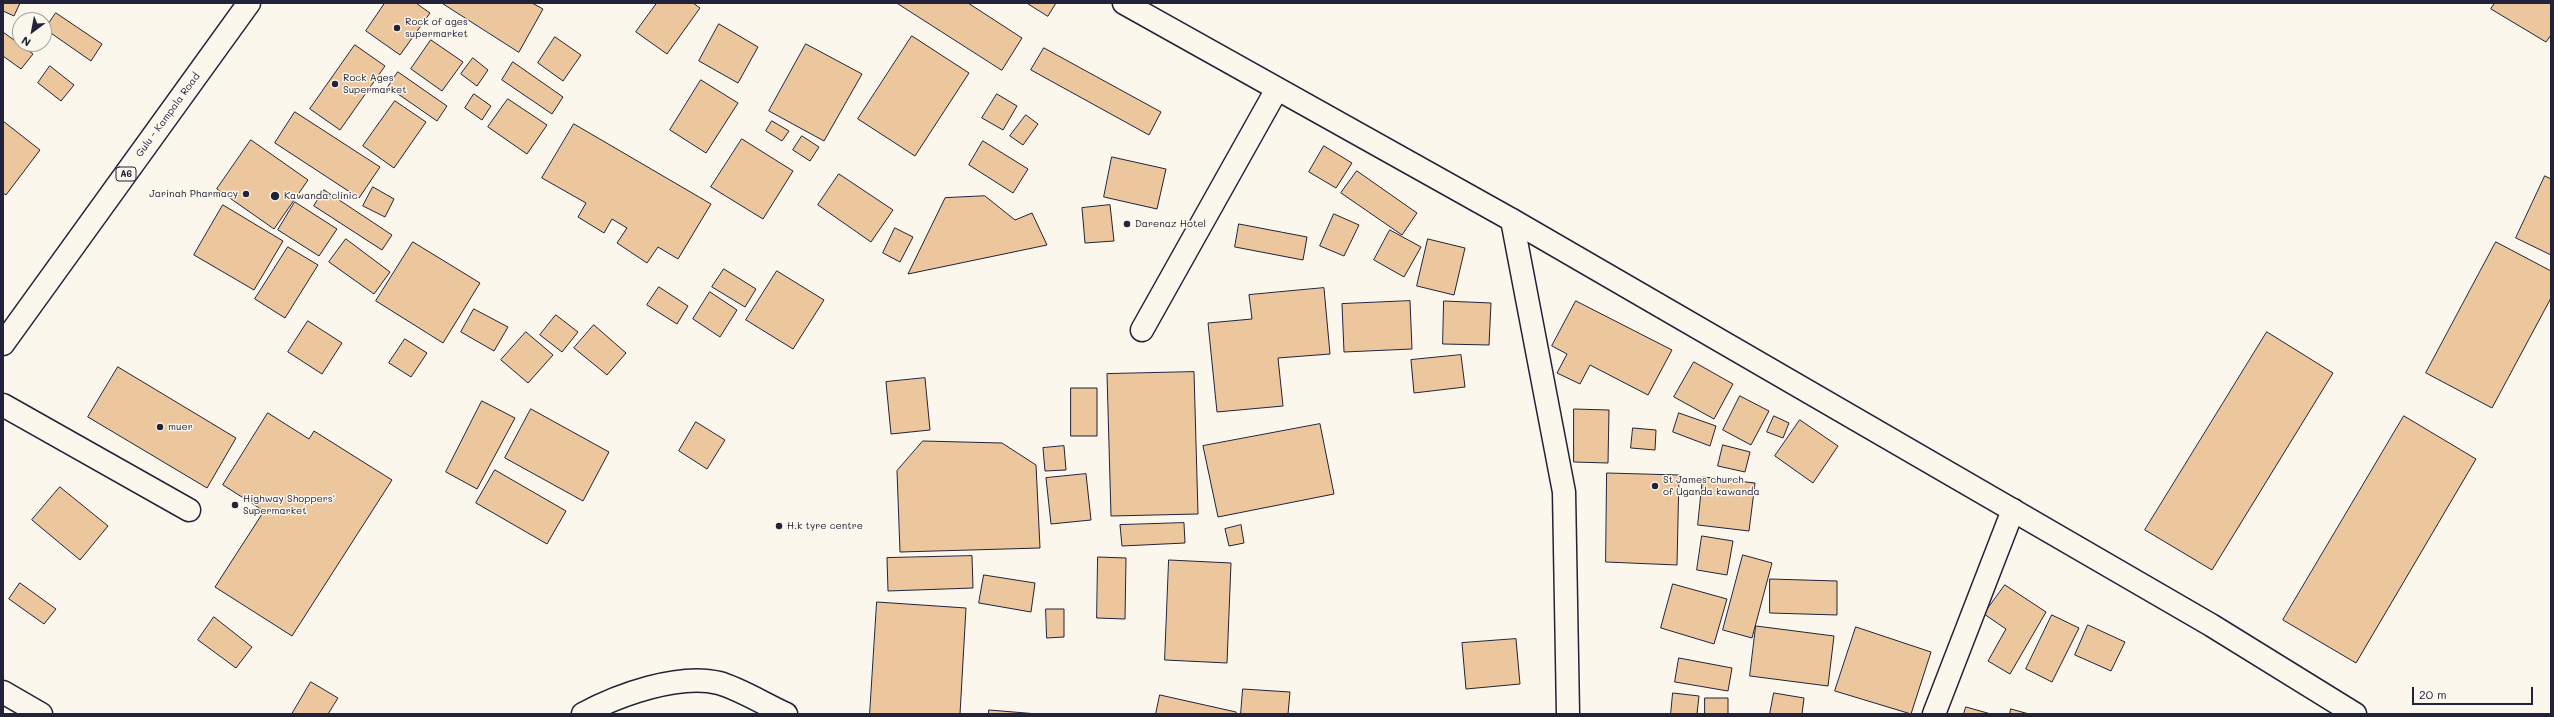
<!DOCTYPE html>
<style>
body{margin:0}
#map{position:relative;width:2554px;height:717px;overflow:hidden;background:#fbf7ec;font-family:Mali,sans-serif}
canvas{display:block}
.frame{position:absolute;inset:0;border:4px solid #22223b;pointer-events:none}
.north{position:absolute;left:12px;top:12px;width:40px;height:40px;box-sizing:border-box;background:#fbf7ec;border:1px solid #a4a2a5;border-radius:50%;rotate:212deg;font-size:11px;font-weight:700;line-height:16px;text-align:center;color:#22223b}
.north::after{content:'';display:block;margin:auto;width:14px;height:18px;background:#22223b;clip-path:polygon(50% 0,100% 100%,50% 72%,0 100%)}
.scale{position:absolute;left:2412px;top:687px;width:121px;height:18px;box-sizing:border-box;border:2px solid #22223b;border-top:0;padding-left:5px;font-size:12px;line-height:14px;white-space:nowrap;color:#22223b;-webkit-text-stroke:3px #fbf7ec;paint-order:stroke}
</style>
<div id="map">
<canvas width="2554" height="717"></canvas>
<div class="frame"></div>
<div class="north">N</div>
<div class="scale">20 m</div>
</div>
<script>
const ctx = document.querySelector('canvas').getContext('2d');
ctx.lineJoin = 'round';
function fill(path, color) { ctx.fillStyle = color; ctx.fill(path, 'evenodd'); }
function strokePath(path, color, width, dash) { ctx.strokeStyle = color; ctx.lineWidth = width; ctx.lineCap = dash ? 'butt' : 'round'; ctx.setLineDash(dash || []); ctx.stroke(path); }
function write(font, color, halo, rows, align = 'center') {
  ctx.font = font + ' Mali,sans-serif'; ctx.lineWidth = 3; ctx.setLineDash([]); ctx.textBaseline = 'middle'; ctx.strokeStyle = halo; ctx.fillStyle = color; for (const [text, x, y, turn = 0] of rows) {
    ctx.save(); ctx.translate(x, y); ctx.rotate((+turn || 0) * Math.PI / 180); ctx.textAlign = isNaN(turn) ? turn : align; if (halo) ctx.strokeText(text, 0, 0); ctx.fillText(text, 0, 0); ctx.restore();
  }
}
const building = new Path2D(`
 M3,3H20L14,16L3,11Z
 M385,3H416L430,13L400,55L366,31Z
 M442,3H532L543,9L519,52Z
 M657,3H693L700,8L667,54L636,32Z
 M897,3H968L1022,38L1002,70Z
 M1027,3H1056L1048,16Z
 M2495,3H2551V35L2546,42L2491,9Z
 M56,13L102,44L91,61L45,29Z
 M719,24L758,47L738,83L699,61Z
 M3,32L33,54L21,69L3,56Z
 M912,36L969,73L915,156L858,119Z
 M555,37L581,55L563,81L538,63Z
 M431,40L463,62L442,91L411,69Z
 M806,44L862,74L824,141L769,111Z
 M355,45L385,66L340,130L310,109Z
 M1044,48L1161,112L1149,135L1031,70Z
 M473,58L488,70L477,86L461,74Z
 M513,62L563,97L552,114L502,80Z
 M50,66L74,85L61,101L38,83Z
 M398,72L447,106L437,121L388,87Z
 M701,80L738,103L706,153L670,130Z
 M474,94L491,106L482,120L465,108Z
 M997,94L1017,106L1003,130L982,118Z
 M508,99L547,125L527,154L488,127Z
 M395,101L426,122L394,168L363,146Z
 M295,112L380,167L359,198L275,143Z
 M1026,115L1038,124L1023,145L1010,136Z
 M3,121L40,150L6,195L3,193Z
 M772,121L789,131L782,141L766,131Z
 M574,124L711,204L678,259L658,247L647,263L617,243L627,228L612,219L604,233L578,217L586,203L542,178Z
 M802,136L819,147L810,161L793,150Z
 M742,139L793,171L763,219L711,187Z
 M251,140L308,180L274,229L217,189Z
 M983,141L1028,169L1013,193L969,165Z
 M1324,146L1352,163L1336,188L1309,172Z
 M1112,157L1166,169L1157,209L1104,197Z
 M1357,171L1417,213L1402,235L1341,193Z
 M839,174L893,210L871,242L818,205Z
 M2545,176L2551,179V255L2516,238Z
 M373,187L394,199L385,217L363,206Z
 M324,190L392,235L382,250L314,206Z
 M985,196L1015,220L1032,213L1047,245L908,274L945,198Z
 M295,202L337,229L319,256L278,230Z
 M223,205L283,241L254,290L194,255Z
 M1110,205L1114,241L1085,243L1082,208Z
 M1334,214L1359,225L1344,256L1320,246Z
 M1239,224L1307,237L1303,260L1235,247Z
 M895,228L913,237L900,262L883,253Z
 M1390,230L1421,247L1404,277L1374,260Z
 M346,239L390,272L374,294L329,262Z
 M1428,239L1465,248L1454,295L1417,286Z
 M413,242L480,283L443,343L376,301Z
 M2496,242L2551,271V298L2492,408L2426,373Z
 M288,247L318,265L285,318L255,299Z
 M724,269L756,289L745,307L712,287Z
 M777,271L824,300L793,349L746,320Z
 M659,287L688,306L677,324L647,305Z
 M1324,288L1330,354L1278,358L1283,406L1217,412L1208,323L1252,319L1249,295Z
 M710,292L737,310L720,337L693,319Z
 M1410,301L1412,349L1344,352L1342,304Z
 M1444,301L1491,303L1489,345L1443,344Z
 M1576,301L1672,350L1648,395L1590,365L1580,384L1557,373L1567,354L1552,346Z
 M474,309L508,327L494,351L461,332Z
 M556,315L578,332L562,352L540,335Z
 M308,321L342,343L322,374L288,352Z
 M594,325L626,353L607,375L574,348Z
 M526,332L553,355L528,383L501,360Z
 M2267,332L2333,373L2212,570L2145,530Z
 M405,339L427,353L411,377L389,363Z
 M1461,355L1465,387L1414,393L1411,360Z
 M1694,362L1733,384L1714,419L1674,397Z
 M118,367L236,438L207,488L88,417Z
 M1194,372L1198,514L1111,516L1107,374Z
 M925,378L930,430L891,434L886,382Z
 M1071,388H1097V436H1071Z
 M1740,396L1769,411L1751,445L1723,430Z
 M482,401L515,418L477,489L446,472Z
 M531,409L609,452L583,501L505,458Z
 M1574,409L1609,410L1608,463L1574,462Z
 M268,413L309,439L314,431L392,480L292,636L215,587L264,511L223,485Z
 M1679,413L1716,426L1710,446L1673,432Z
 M1774,416L1789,423L1783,438L1767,432Z
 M2404,416L2476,459L2356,663L2283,620Z
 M1800,420L1838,446L1813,483L1775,456Z
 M696,422L725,440L707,469L679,451Z
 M1320,424L1334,494L1218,517L1203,446Z
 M1633,428L1656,430L1655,450L1631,448Z
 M923,441L1002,443L1036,465L1040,548L900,552L897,471Z
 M1723,445L1750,452L1745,472L1718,466Z
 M1064,446L1066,470L1045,471L1043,448Z
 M495,470L566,511L547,544L476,503Z
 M1607,473L1679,475L1677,565L1606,562Z
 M1086,474L1091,520L1051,524L1046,478Z
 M1703,477L1755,483L1749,531L1698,525Z
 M60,487L108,526L80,560L32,520Z
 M1184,523L1185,543L1122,546L1120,525Z
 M1241,525L1244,543L1229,546L1225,529Z
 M1702,536L1733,541L1727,575L1697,570Z
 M1743,555L1772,563L1752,638L1723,630Z
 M972,556L973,588L888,591L887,558Z
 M1098,557L1126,558L1125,619L1097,618Z
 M1169,560L1231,563L1227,663L1165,660Z
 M984,575L1035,583L1031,612L979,603Z
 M1770,579L1837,581V615L1770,613Z
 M20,583L56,609L44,624L9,599Z
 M1673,584L1727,599L1714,644L1661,628Z
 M2005,585L2046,612L2010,674L1988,661L2006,629L1984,614Z
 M877,602L966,608L960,714H870Z
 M1046,609H1064V637L1047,638Z
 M2052,615L2079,628L2052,682L2026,669Z
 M214,617L252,647L236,668L198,640Z
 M2088,625L2125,642L2111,671L2075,655Z
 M1756,626L1834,636L1828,686L1750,676Z
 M1856,627L1931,652L1911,714L1835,691Z
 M1516,639L1520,684L1466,689L1462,643Z
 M1679,658L1732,668L1728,691L1675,682Z
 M311,682L338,698L328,714H292Z
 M1243,689L1290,692L1288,714H1241Z
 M1673,693L1699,696L1697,714H1671Z
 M1774,693L1804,698L1802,714H1770Z
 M1160,695L1236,712V714H1156Z
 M1705,698H1728V714H1705Z
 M1966,707L1991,714H1964Z
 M2011,709L2029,714H2010Z
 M989,710L1038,714H989Z`);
fill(building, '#ecc69c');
strokePath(building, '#22223b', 1);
const service = new Path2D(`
 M1142,330L1277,89
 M3,405L189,510
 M3,692L41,714`);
const minor = new Path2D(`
 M1512,220L1564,492L1568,714
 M583,714C618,695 679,673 719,683C738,688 766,705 786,714
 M1934,714L2013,510`);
const tertiary = new Path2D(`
 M1124,3L1512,220L2211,625L2355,714`);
const primary = new Path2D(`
 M3,344L249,3`);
strokePath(service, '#22223b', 25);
strokePath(minor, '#22223b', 25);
strokePath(tertiary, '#22223b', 25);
strokePath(primary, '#22223b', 25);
strokePath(service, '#fbf7ec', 22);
strokePath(minor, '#fbf7ec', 22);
strokePath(tertiary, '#fbf7ec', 22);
strokePath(primary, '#fbf7ec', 22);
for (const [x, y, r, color] of [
 [397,28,4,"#22223b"],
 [335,84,4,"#22223b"],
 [246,194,4,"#22223b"],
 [275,196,5,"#22223b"],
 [1127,224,4,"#22223b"],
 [160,427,4,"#22223b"],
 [1655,486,4,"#22223b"],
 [235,505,4,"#22223b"],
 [779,526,4,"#22223b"]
]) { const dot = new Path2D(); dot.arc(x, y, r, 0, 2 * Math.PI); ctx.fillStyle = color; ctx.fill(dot); strokePath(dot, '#fbf7ec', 1.5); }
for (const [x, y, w] of [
 [126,174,20]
]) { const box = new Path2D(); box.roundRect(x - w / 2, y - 7, w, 14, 3); ctx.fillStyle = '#fbf7ec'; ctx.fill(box); strokePath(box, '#22223b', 1); }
write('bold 9px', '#22223b', null, [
 ["A6",126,174]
]);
write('10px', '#22223b', '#fbf7ec', [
 ["Rock of ages",405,22],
 ["supermarket",405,34],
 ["Rock Ages",343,78],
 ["Supermarket",343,90],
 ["Jarinah Pharmacy",238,194,"right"],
 ["Kawanda clinic",284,196],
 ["Darenaz Hotel",1135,224],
 ["muer",168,427],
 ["St James church",1663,480],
 ["of Uganda kawanda",1663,492],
 ["Highway Shoppers'",243,499],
 ["Supermarket",243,511],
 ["H.k tyre centre",787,526]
], 'left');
write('10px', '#22223b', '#fbf7ec', [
 ["Gulu - Kampala Road",168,115,-54]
]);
</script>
